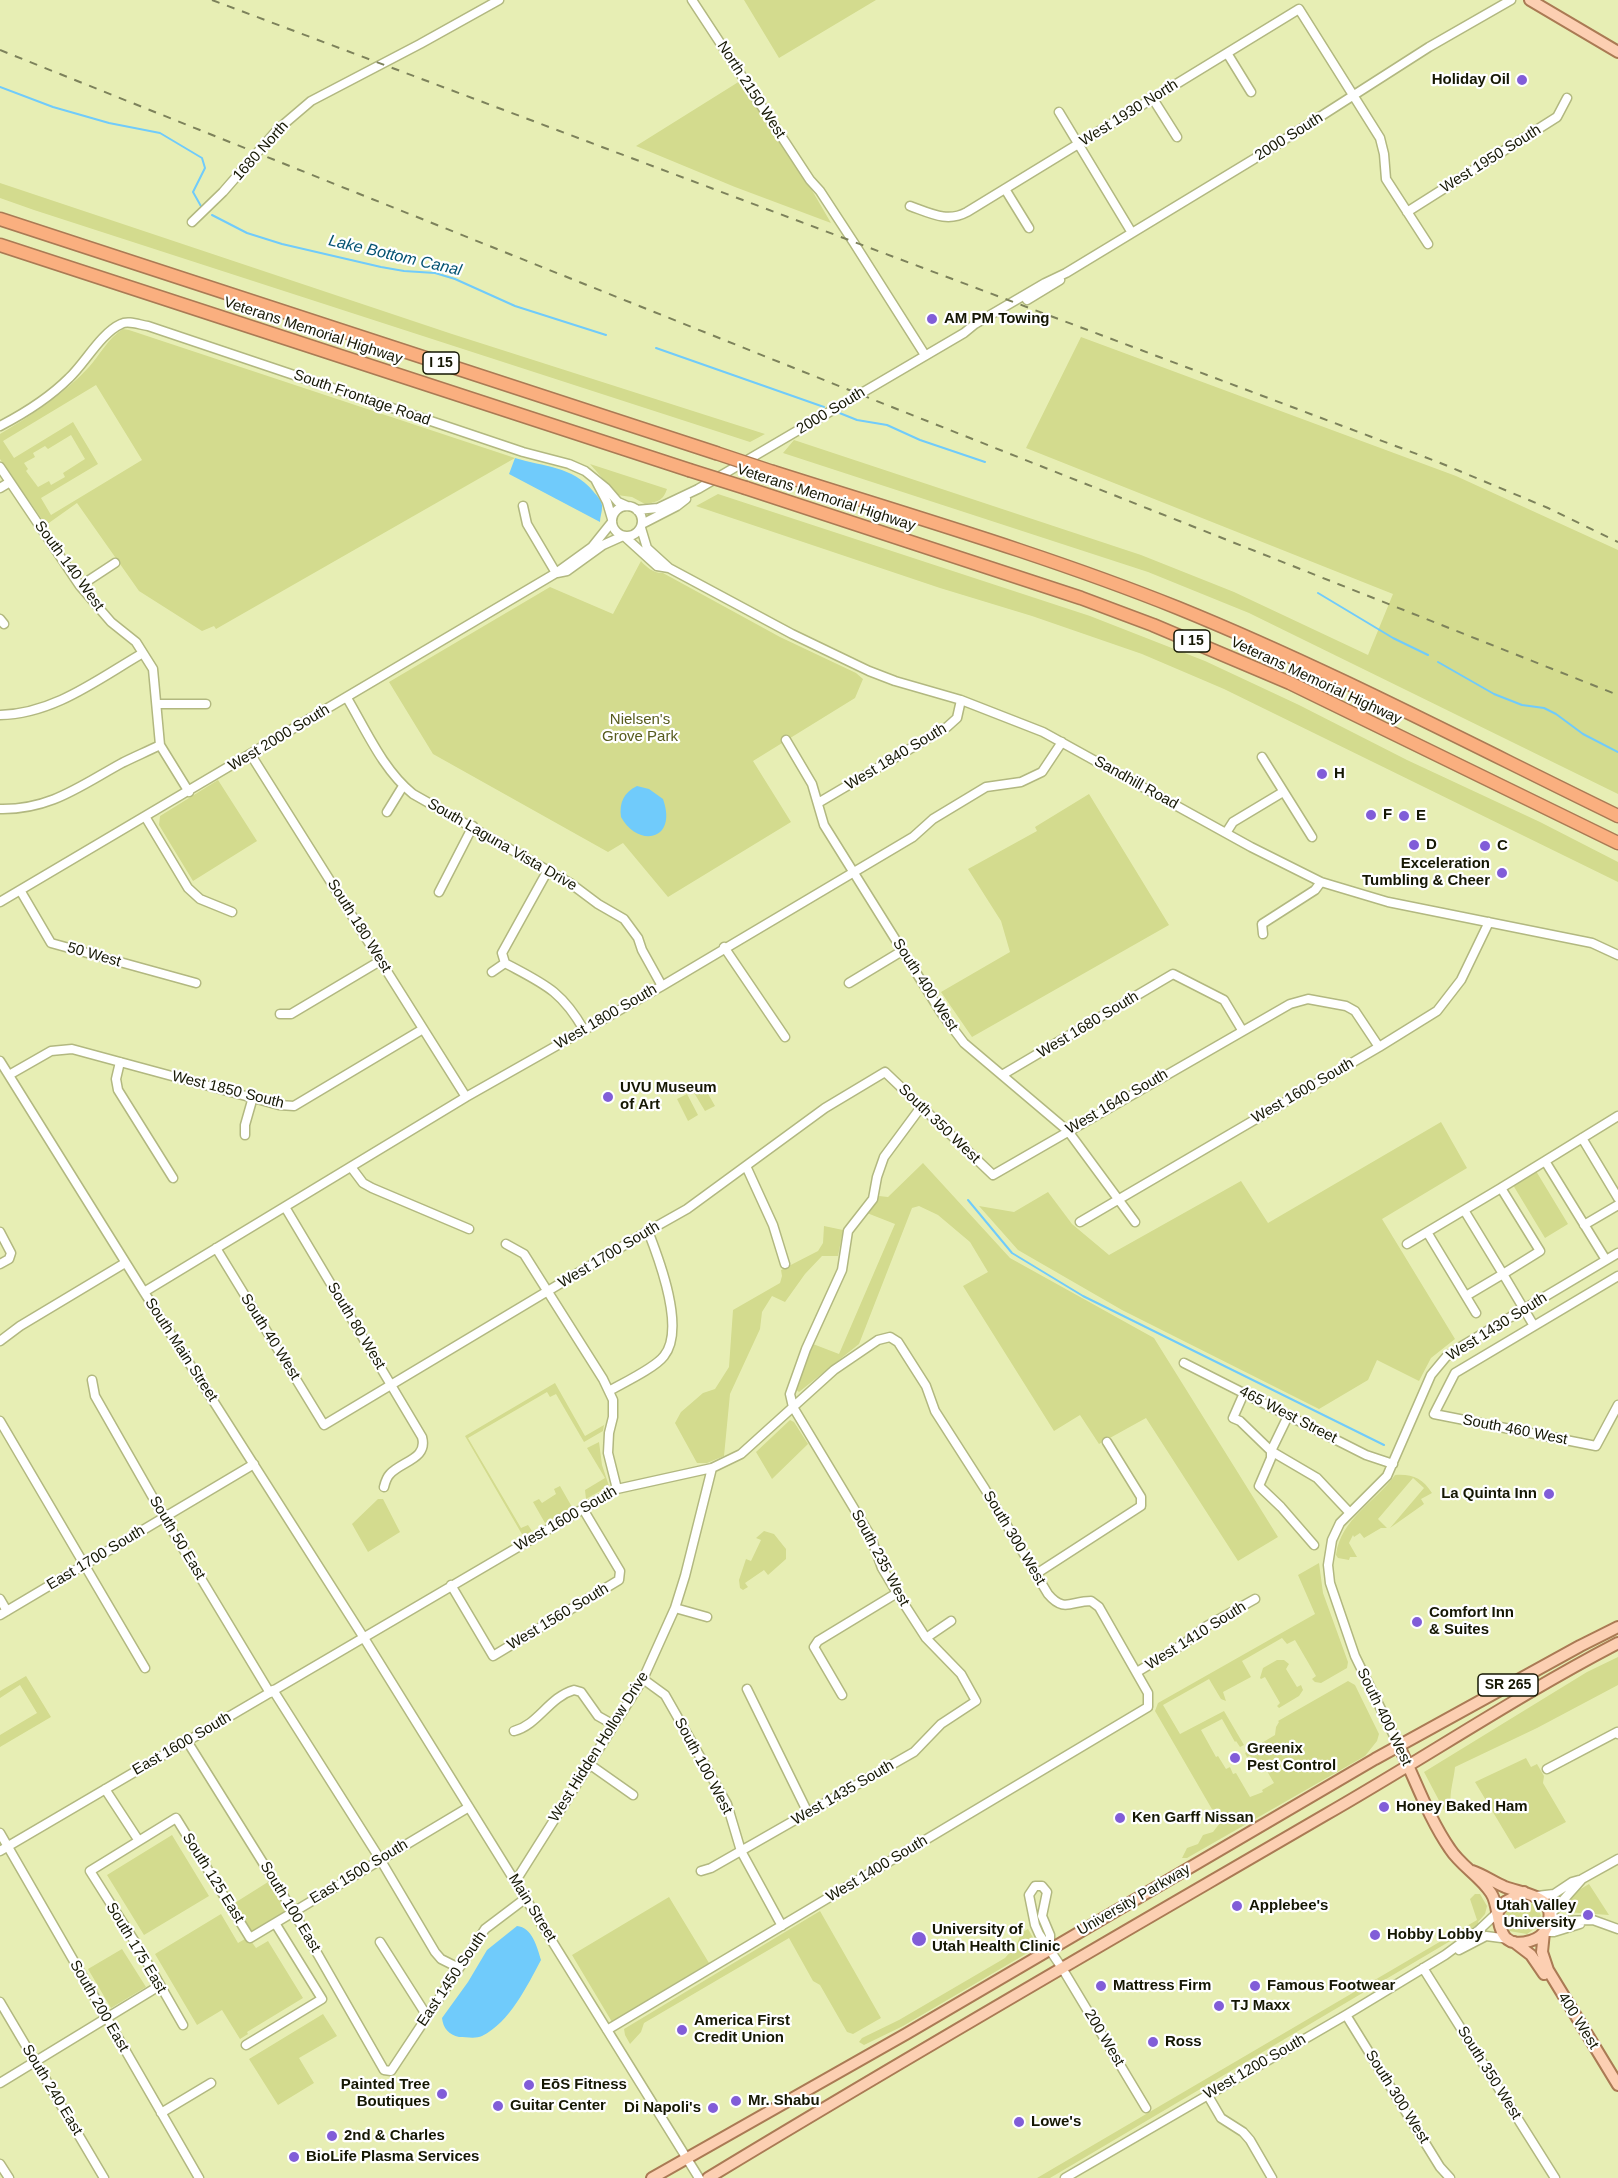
<!DOCTYPE html>
<meta charset="utf-8">
<style>
body{margin:0}
canvas{display:block;background:#e7eeb4}
</style>
<canvas width="1618" height="2178"></canvas>
<script>
const ctx = document.querySelector('canvas').getContext('2d');
ctx.lineJoin = 'round';
function fill(path, color) { ctx.fillStyle = color; ctx.fill(path, 'evenodd'); }
function strokePath(path, color, width, dash) { ctx.strokeStyle = color; ctx.lineWidth = width; ctx.lineCap = dash ? 'butt' : 'round'; ctx.setLineDash(dash || []); ctx.stroke(path); }
function write(font, color, halo, rows, align = 'center') {
  ctx.font = font + ' Helvetica,sans-serif'; ctx.lineWidth = 4.5; ctx.setLineDash([]); ctx.textBaseline = 'middle'; ctx.strokeStyle = halo; ctx.fillStyle = color; for (const [text, x, y, turn = 0] of rows) {
    ctx.save(); ctx.translate(x, y); ctx.rotate((+turn || 0) * Math.PI / 180); ctx.textAlign = isNaN(turn) ? turn : align; if (halo) ctx.strokeText(text, 0, 0); ctx.fillText(text, 0, 0); ctx.restore();
  }
}
fill(new Path2D(`
 M744,0H876L779,58Z
 M740,81L806,180L831,223L735,187L636,146Z
 M0,183L452,334L765,434L750,442L34,210L0,198Z
 M123,329L129,330L515,458L216,629L214,626L202,631L139,591L77,503L46,525L0,459V434C32,415 63,395 89,367C100,355 108,338 123,329ZM96,385L142,460L51,515L41,498L98,464L73,422L14,458L3,441ZM71,435L85,459L63,473L65,477L51,485L49,481L38,487L26,471L28,469L24,463L35,457L33,453L45,446L48,449Z
 M1081,337L1456,476L1618,550V794L1249,613L1148,572L783,453L794,440L1141,555L1234,592L1368,655L1393,594L1026,448Z
 M590,464L667,489C663,501 657,502 645,504L632,497L617,495Z
 M718,494L1090,616L1205,661L1299,705L1407,760L1540,822L1618,862V882L1224,689L1142,654L1032,616L940,588L696,506Z
 M641,561C646,567 655,574 663,573L780,637L856,673L863,679L855,698L753,761L791,822L668,897L623,843L608,852L433,754L389,682L550,587L613,614Z
 M218,780L257,841L193,881L159,825L160,816Z
 M1089,794L1169,925L972,1037L941,992L1010,952L1001,921L968,869L1037,831L1035,827Z
 M703,1085L715,1106L705,1111L693,1091Z
 M687,1094L698,1115L688,1121L677,1099Z
 M1441,1122L1467,1168L1382,1219L1455,1339L1431,1358L1419,1381L1377,1360L1368,1380L1319,1409L1122,1310L1018,1250L979,1206L1014,1212L1048,1192L1072,1224L1109,1255L1241,1181L1268,1223Z
 M923,1163L1010,1258L1154,1338L1278,1537L1238,1561L1146,1418L1099,1444L1080,1415L1054,1431L963,1286L988,1272L970,1242L938,1215L919,1206L912,1208L859,1344L799,1392L794,1388L813,1344L839,1354L895,1224L867,1213L879,1196L888,1197Z
 M1536,1171L1568,1224L1545,1238L1513,1185Z
 M824,1226L843,1230L838,1256H822L805,1274L785,1302L772,1296L762,1312L760,1329L730,1394L724,1456L707,1463H697L675,1423L681,1412L703,1393L715,1389L729,1367L733,1310L780,1283L782,1276L781,1270L818,1251L823,1243Z
 M555,1383L585,1436L604,1425L603,1431L584,1442L556,1394L550,1397L547,1392L468,1438L521,1528L528,1525L532,1531L523,1536L465,1436Z
 M790,1420L794,1422L808,1444L772,1479L756,1452Z
 M599,1442L602,1465L609,1486L586,1499L585,1490L605,1478L587,1448Z
 M1395,1475C1413,1474 1422,1478 1432,1493L1421,1499L1424,1504L1390,1528L1424,1488L1413,1478L1378,1519L1387,1528H1381L1364,1538L1360,1533L1354,1537L1353,1535L1349,1543L1357,1557H1350L1349,1560L1338,1558L1336,1555C1341,1518 1375,1503 1395,1475Z
 M560,1486L572,1507L545,1523L533,1502L539,1499L542,1503L556,1494L554,1489Z
 M378,1499H383L400,1532L368,1552L352,1524Z
 M764,1531L774,1534L786,1549V1559L768,1575L764,1570L745,1583L748,1587L743,1590L740,1588L739,1580L746,1559L751,1561L761,1540L756,1538Z
 M1319,1563L1323,1593L1348,1662L1347,1668L1321,1683L1315,1682L1312,1679L1316,1676L1295,1640L1287,1644L1282,1638L1242,1661L1251,1677L1223,1692L1226,1701L1221,1699L1209,1679L1163,1705L1180,1734L1224,1711L1244,1745L1240,1747L1236,1741L1235,1742L1222,1719L1201,1730L1216,1757L1218,1756L1226,1769L1230,1767L1233,1774L1236,1773L1250,1797L1263,1792L1262,1790L1274,1783L1260,1759L1254,1762L1250,1756L1247,1757L1245,1753L1275,1735L1276,1727L1279,1722L1278,1721L1348,1681L1355,1685L1379,1734L1377,1741L1365,1756L1187,1858H1182L1187,1848L1198,1844L1203,1835L1213,1832L1220,1823L1155,1711L1158,1703L1315,1614L1298,1575Z
 M1618,1657V1685L1537,1728L1455,1767C1454,1780 1449,1792 1451,1805L1445,1812L1424,1772L1587,1672Z
 M1277,1660H1284L1289,1664L1286,1669L1297,1687L1301,1685L1303,1690L1299,1696L1279,1708L1277,1706L1280,1703L1265,1677L1261,1679L1260,1678L1263,1668Z
 M26,1676L51,1717L0,1747V1735L37,1713L20,1685L0,1698V1691Z
 M1526,1758L1531,1767L1537,1764L1544,1776L1543,1783L1566,1822L1515,1849L1475,1782Z
 M172,1835L209,1896L144,1935L107,1875Z
 M268,1882L286,1911L251,1932L233,1904Z
 M1589,1884L1609,1915L1566,1912L1563,1905L1567,1897Z
 M1475,1894H1480L1487,1906L1485,1914L1478,1922L1479,1924L1050,2178H1037L1477,1920L1470,1899Z
 M669,1897L709,1963L612,2022L572,1955Z
 M1521,1901C1532,1902 1538,1905 1541,1916L1537,1927L1527,1934L1509,1931L1505,1911L1514,1903Z
 M820,1911L881,2018L853,2034L847,2032L820,1985L813,1981L789,1938L644,2023L641,2032L630,2044L625,2035L624,2029Z
 M221,1914L238,1943L245,1939L251,1941L256,1948L268,1941L303,1998L247,2032L248,2034L240,2039L222,2010L197,2025L155,1954Z
 M1028,1929L1035,1941L1034,1947L1029,1952L903,2026L864,2045L859,2042L862,2038L899,2020L1005,1958L1017,1944L1021,1933Z
 M122,1949L146,1987L111,2008L88,1969Z
 M323,2014L337,2036L299,2058L314,2083L278,2105L249,2059Z`), '#d3db8e');
fill(new Path2D(`
 M515,458C544,467 572,466 593,491C597,496 603,501 602,508C602,512 600,517 600,522L509,474Z
 M637,786L649,789L663,799C678,841 638,848 621,817C619,803 624,792 637,786Z
 M517,1926C532,1927 537,1947 541,1960C527,1986 510,2022 482,2036C476,2039 466,2037 459,2037C449,2035 443,2028 442,2018L468,1982L487,1950Z`), '#70cbfb');
strokePath(new Path2D(`
 M0,87L53,107L109,123L160,133L202,158L205,168L193,192L202,208
 M212,215L247,233L282,244L381,267L404,271L435,273L455,279L515,306L606,335
 M656,348L824,407
 M837,412L857,420L887,425L920,440L985,462
 M1318,593L1393,638L1428,655
 M1438,662L1494,694L1522,705L1544,708L1556,714L1583,734L1618,752
 M968,1200L1012,1253L1083,1296L1384,1445`), '#70cbfb', 2);
const minor = new Path2D(`
 M692,0L810,180L820,191L854,243L925,355
 M1227,53L1251,92
 M1153,99L1177,137
 M1059,112L1132,233
 M1005,189L1029,228
 M910,206C930,213 947,223 967,212L1299,9L1380,138L1384,154L1386,179L1428,244
 M1407,212L1557,117L1567,98
 M192,222L223,192L277,130L311,101L420,44L499,0
 M1027,300L1060,280
 M0,426C25,413 49,398 69,378C85,363 101,333 121,324C128,320 140,325 148,326L523,452L569,464L585,471L606,488L618,502L627,506
 M0,467L80,586L111,622L136,642L153,669L160,745L189,792
 M596,481L607,502L612,519
 M0,488L10,482
 M612 521a15 15 0 1 1 30 0a15 15 0 1 1-30 0Z
 M523,506L527,524L556,573
 M637,510L658,508L698,489L964,333L975,324L1045,283L1066,273L1254,159L1429,47L1511,0
 M642,524L677,506L686,499
 M641,528L647,548L669,568L792,634L869,671L895,681L961,700L1043,732L1251,847L1321,882L1388,902L1592,943L1618,955
 M625,537L657,566L669,568
 M557,573L567,571L603,545L623,536
 M80,586L115,563
 M0,619L4,624
 M347,698C366,730 383,770 413,794L570,883L598,904L624,919L638,938L642,950L662,986
 M157,704H206
 M0,715C54,714 98,679 143,653
 M786,740L812,784L824,825L942,1014L964,1043L1068,1131L1135,1222
 M251,755L466,1097
 M1262,757L1312,837
 M818,803L947,727L957,718L961,700
 M0,809C50,810 80,786 122,763C134,757 148,751 160,745
 M387,812L403,786
 M146,818L188,888L200,899L232,912
 M1226,833L1233,822L1283,792
 M20,890L51,943L196,983
 M439,892L473,826
 M0,902L556,573L592,547L612,522
 M1263,934L1262,924L1315,890L1321,882
 M724,947L785,1037
 M505,963C544,984 561,990 584,1030
 M492,972L505,963L502,953L548,870
 M849,983L902,951
 M280,1014H291L380,961
 M0,1061L144,1292L364,1638L699,2178
 M120,1062L116,1079L118,1090L173,1178
 M9,1075L51,1051L72,1049L279,1105L294,1106L423,1029
 M1002,1075L1173,974L1224,1000L1242,1030
 M245,1135V1125L253,1097
 M1582,1138L1618,1198
 M746,1166L773,1225L785,1264
 M351,1167L363,1183L372,1188L469,1229
 M1501,1188L1545,1161
 M285,1207L422,1437C428,1459 402,1461 390,1474C387,1477 385,1483 384,1487
 M1464,1210L1503,1274L1466,1296
 M1080,1222L1379,1047L1437,1011L1461,980L1489,922
 M1584,1225L1618,1205
 M0,1232L11,1253L9,1259L0,1264
 M1427,1232L1476,1313
 M506,1244L524,1254L603,1379L613,1400V1417L609,1433L608,1453L617,1489
 M1407,1244L1501,1188L1540,1251L1503,1274L1534,1326
 M216,1248L324,1425L648,1231L687,1209L825,1108L885,1072L993,1175L1290,1004L1308,999L1346,1006L1355,1011L1379,1047
 M1606,1260L1545,1161L1618,1116
 M1618,1276L1455,1373L1434,1414L1596,1446L1618,1405
 M144,1292L466,1097L662,986L913,837L933,819L986,787L1021,782L1042,772L1062,742
 M0,1341L20,1326L125,1263
 M1184,1363L1366,1455L1393,1464
 M92,1380L95,1396L164,1517L270,1693
 M609,1391C623,1383 655,1368 664,1356C686,1329 659,1259 648,1231
 M1244,1393L1233,1418L1240,1421L1271,1451V1458L1259,1486L1281,1507L1314,1545
 M1288,1416L1271,1451L1317,1478L1349,1512
 M0,1421L145,1668
 M1036,1574L1141,1506V1497L1107,1442
 M451,1585L493,1656L619,1580L620,1571L583,1509
 M0,1599L7,1611
 M675,1608L707,1617
 M0,1615L254,1464
 M926,1638L951,1621
 M1137,1672L1185,1643L1205,1627L1255,1599
 M643,1679L665,1695L727,1804L741,1851L782,1926
 M747,1689L808,1813
 M273,1690L380,1859L435,1952L441,1959L459,1968
 M842,1695L814,1647L818,1641L897,1593
 M514,1731C538,1725 549,1697 574,1690L581,1692L598,1716L614,1725
 M187,1741L293,1911L384,2070L391,2071L485,1929L526,1898
 M1399,1746L1355,1656L1330,1583L1328,1565L1332,1540L1340,1523L1387,1476L1431,1375L1446,1357L1462,1346L1618,1253
 M589,1764L633,1795
 M1547,1769L1617,1732L1618,1734
 M105,1789L139,1841
 M0,1833L199,2178
 M0,1851L617,1489L712,1468L741,1454L834,1370L878,1340L890,1337L898,1342L926,1386L935,1411L985,1489L1048,1594C1064,1613 1071,1601 1091,1601L1099,1607L1148,1693V1707L607,2030
 M1618,1859L1582,1879L1549,1916L1564,1921L1593,1920L1618,1929
 M701,1871L711,1868L914,1752L941,1724L976,1701L961,1674L926,1638L897,1593L882,1568L870,1535L793,1407L790,1394L806,1349L842,1270L848,1231L873,1199L877,1177L884,1157L921,1107
 M515,1882L643,1679L675,1608L685,1576L712,1468
 M1537,1896L1554,1894L1572,1882L1579,1880
 M1544,1932H1554L1580,1924
 M380,1942L427,2016
 M1050,1949V1935L1042,1916L1047,1892L1042,1886H1035L1029,1895L1035,1925L1039,1934L1062,1968L1146,2108
 M1459,1950L1486,1936L1509,1939
 M1423,1968L1555,2178
 M0,2002L104,2178
 M1346,2015L1440,2167L1450,2178
 M183,2025L140,1950L90,1871L176,1818L250,1938L469,1807
 M246,2045L322,1999L275,1923
 M0,2083L159,1986
 M1207,2094L1221,2118L1243,2132L1250,2140L1272,2178
 M161,2113L211,2083
 M0,2164L9,2178
 M1065,2178L1346,2015L1445,1955L1479,1930L1497,1913`);
const major = new Path2D(`
 M1530,0L1618,52
 M1399,1746C1416,1781 1428,1817 1450,1849C1461,1866 1480,1876 1491,1893C1503,1910 1491,1952 1530,1941C1538,1939 1544,1934 1547,1927C1560,1895 1523,1894 1505,1887C1493,1882 1484,1875 1472,1871
 M1497,1913L1505,1902L1524,1892
 M1544,1932L1542,1952L1548,1970L1618,2085
 M1514,1942L1531,1955L1544,1974
 M652,2178L906,2034L1375,1759L1580,1646L1618,1627
 M708,2178C912,2054 1119,1935 1325,1815C1423,1759 1518,1695 1618,1643`);
const highway = new Path2D(`
 M0,219L716,453
 M0,245L689,470
 M773,472C908,515 1046,555 1178,608C1328,669 1472,745 1618,816
 M746,488L1081,598L1153,625L1290,683L1618,843`);
strokePath(minor, '#b2b880', 11);
strokePath(major, '#aa7a54', 14);
strokePath(highway, '#aa7a54', 15);
strokePath(minor, '#fff', 8);
strokePath(major, '#fccfb2', 10);
strokePath(highway, '#faaf7f', 12);
strokePath(new Path2D(`
 M212,0L1438,462L1548,508L1618,542
 M0,50L859,394L1618,695`), '#7d825b', 2, [8, 8]);
const highwayBridge = new Path2D(`
 M716,453L773,472
 M689,470L746,488`);
strokePath(highwayBridge, '#aa7a54', 15, []);
strokePath(highwayBridge, '#faaf7f', 12);
for (const [x, y, r, color] of [
 [1522,80,6,"#815dd8"],
 [932,319,6,"#815dd8"],
 [1322,774,6,"#815dd8"],
 [1371,815,6,"#815dd8"],
 [1404,816,6,"#815dd8"],
 [1414,845,6,"#815dd8"],
 [1485,846,6,"#815dd8"],
 [1502,873,6,"#815dd8"],
 [608,1097,6,"#815dd8"],
 [1549,1494,6,"#815dd8"],
 [1417,1622,6,"#815dd8"],
 [1235,1758,6,"#815dd8"],
 [1384,1807,6,"#815dd8"],
 [1120,1818,6,"#815dd8"],
 [1237,1906,6,"#815dd8"],
 [1588,1915,6,"#815dd8"],
 [1375,1935,6,"#815dd8"],
 [919,1939,8,"#815dd8"],
 [1101,1986,6,"#815dd8"],
 [1255,1986,6,"#815dd8"],
 [1219,2006,6,"#815dd8"],
 [682,2030,6,"#815dd8"],
 [1153,2042,6,"#815dd8"],
 [529,2085,6,"#815dd8"],
 [442,2094,6,"#815dd8"],
 [736,2101,6,"#815dd8"],
 [498,2106,6,"#815dd8"],
 [713,2108,6,"#815dd8"],
 [1019,2122,6,"#815dd8"],
 [332,2136,6,"#815dd8"],
 [294,2157,6,"#815dd8"]
]) { const dot = new Path2D(); dot.arc(x, y, r, 0, 2 * Math.PI); ctx.fillStyle = color; ctx.fill(dot); strokePath(dot, '#fff', 2); }
for (const [x, y, w] of [
 [441,363,36],
 [1192,641,36],
 [1508,1685,60]
]) { const box = new Path2D(); box.roundRect(x - w / 2, y - 11, w, 22, 4.5); ctx.fillStyle = '#fff'; ctx.fill(box); strokePath(box, '#151703', 1.5); }
write('bold 14px', '#151703', null, [
 ["I 15",441,363],
 ["I 15",1192,641],
 ["SR 265",1508,1685]
]);
write('bold 15px', '#151703', '#fff', [
 ["Holiday Oil",1510,80,"right"],
 ["AM PM Towing",944,319],
 ["H",1334,774],
 ["F",1383,815],
 ["E",1416,816],
 ["D",1426,845],
 ["C",1497,846],
 ["Exceleration",1490,864,"right"],
 ["Tumbling & Cheer",1490,881,"right"],
 ["UVU Museum",620,1088],
 ["of Art",620,1105],
 ["La Quinta Inn",1537,1494,"right"],
 ["Comfort Inn",1429,1613],
 ["& Suites",1429,1630],
 ["Greenix",1247,1749],
 ["Pest Control",1247,1766],
 ["Honey Baked Ham",1396,1807],
 ["Ken Garff Nissan",1132,1818],
 ["Applebee's",1249,1906],
 ["Utah Valley",1576,1906,"right"],
 ["University",1576,1923,"right"],
 ["University of",932,1930],
 ["Utah Health Clinic",932,1947],
 ["Hobby Lobby",1387,1935],
 ["Mattress Firm",1113,1986],
 ["Famous Footwear",1267,1986],
 ["TJ Maxx",1231,2006],
 ["America First",694,2021],
 ["Credit Union",694,2038],
 ["Ross",1165,2042],
 ["Painted Tree",430,2085,"right"],
 ["Boutiques",430,2102,"right"],
 ["EōS Fitness",541,2085],
 ["Mr. Shabu",748,2101],
 ["Guitar Center",510,2106],
 ["Di Napoli's",701,2108,"right"],
 ["Lowe's",1031,2122],
 ["2nd & Charles",344,2136],
 ["BioLife Plasma Services",306,2157]
], 'left');
write('15px', '#151703', '#fff', [
 ["North 2150 West",751,90,57],
 ["West 1930 North",1129,113,-32],
 ["2000 South",1289,137,-32],
 ["1680 North",261,151,-48],
 ["West 1950 South",1491,159,-32],
 ["Veterans Memorial Highway",313,331,18],
 ["South Frontage Road",362,398,19],
 ["2000 South",831,411,-31],
 ["Veterans Memorial Highway",826,498,18],
 ["South 140 West",69,566,54],
 ["Veterans Memorial Highway",1316,681,25],
 ["West 2000 South",279,738,-31],
 ["West 1840 South",896,757,-31],
 ["Sandhill Road",1136,783,29],
 ["South Laguna Vista Drive",502,845,30],
 ["South 180 West",359,926,58],
 ["50 West",94,955,16],
 ["South 400 West",925,985,57],
 ["West 1800 South",606,1017,-30],
 ["West 1680 South",1088,1025,-31],
 ["West 1850 South",228,1090,14],
 ["West 1600 South",1303,1091,-30],
 ["West 1640 South",1117,1102,-30],
 ["South 350 West",939,1124,44],
 ["West 1700 South",609,1255,-31],
 ["South 80 West",356,1326,59],
 ["West 1430 South",1497,1327,-32],
 ["South 40 West",270,1337,58],
 ["South Main Street",181,1350,57],
 ["465 West Street",1288,1415,27],
 ["South 460 West",1515,1430,11],
 ["West 1600 South",566,1519,-30],
 ["South 50 East",177,1538,59],
 ["South 300 West",1014,1538,59],
 ["East 1700 South",96,1558,-31],
 ["South 235 West",880,1558,62],
 ["West 1560 South",558,1617,-31],
 ["West 1410 South",1196,1636,-32],
 ["South 400 West",1384,1717,64],
 ["East 1600 South",182,1744,-30],
 ["West Hidden Hollow Drive",599,1747,-58],
 ["South 100 West",703,1766,62],
 ["West 1435 South",843,1793,-30],
 ["West 1400 South",877,1869,-31],
 ["East 1500 South",359,1872,-31],
 ["South 125 East",213,1878,58],
 ["University Parkway",1134,1900,-30],
 ["South 100 East",290,1907,59],
 ["Main Street",532,1908,58],
 ["South 175 East",136,1948,59],
 ["East 1450 South",452,1979,-56],
 ["South 200 East",99,2006,60],
 ["400 West",1578,2021,58],
 ["200 West",1104,2038,59],
 ["West 1200 South",1255,2067,-30],
 ["South 350 West",1489,2073,58],
 ["South 240 East",52,2090,59],
 ["South 300 West",1397,2097,58]
]);
write('15px', '#565b1c', '#fff', [
 ["Nielsen's",640,720],
 ["Grove Park",640,737]
]);
write('italic 16px', '#035272', '#fff', [
 ["Lake Bottom Canal",395,256,13]
]);
</script>
